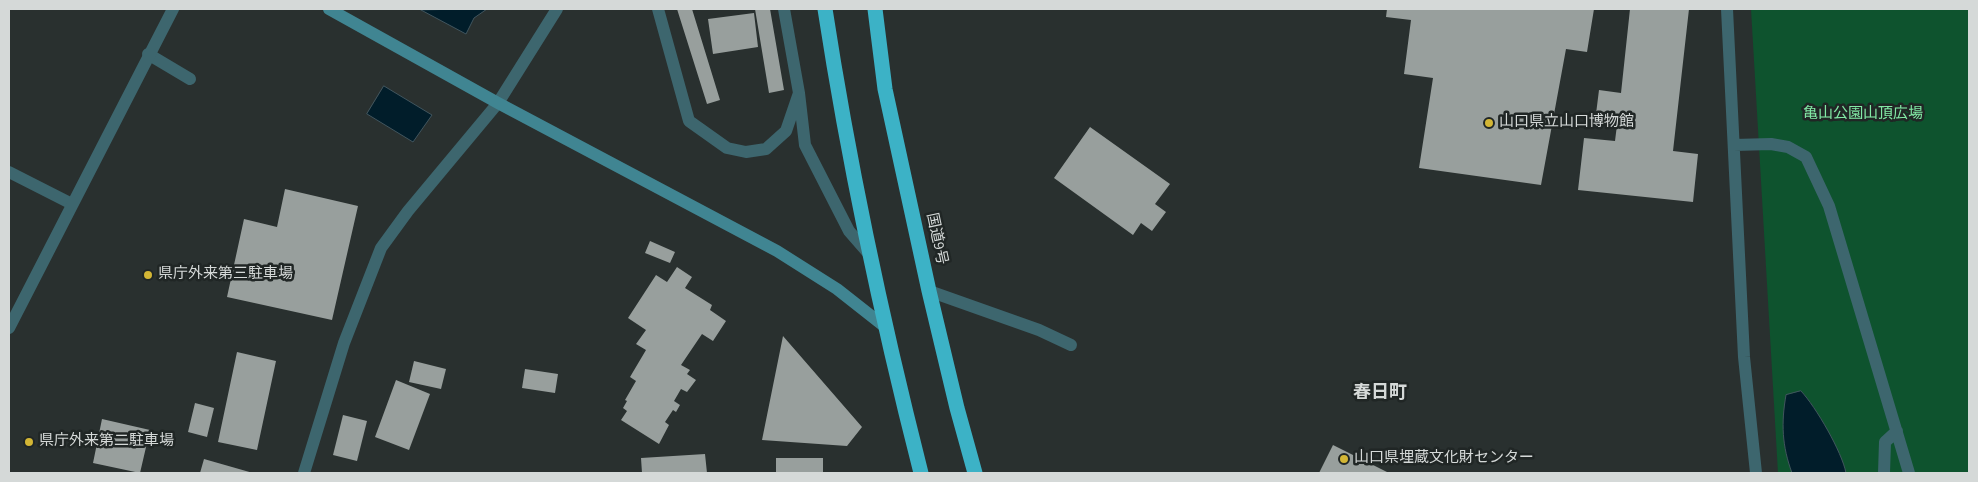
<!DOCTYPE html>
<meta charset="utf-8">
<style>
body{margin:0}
#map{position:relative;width:1978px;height:482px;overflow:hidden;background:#29302f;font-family:"Source Sans 3",sans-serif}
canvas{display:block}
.frame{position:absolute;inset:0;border:10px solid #d5d9d8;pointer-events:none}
</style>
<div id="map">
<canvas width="1978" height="482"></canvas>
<div class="frame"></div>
</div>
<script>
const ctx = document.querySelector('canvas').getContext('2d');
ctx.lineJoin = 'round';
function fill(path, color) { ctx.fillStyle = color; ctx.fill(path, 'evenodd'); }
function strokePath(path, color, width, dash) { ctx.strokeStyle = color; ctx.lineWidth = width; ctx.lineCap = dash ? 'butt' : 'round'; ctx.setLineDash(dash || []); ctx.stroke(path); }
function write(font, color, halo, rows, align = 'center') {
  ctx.font = font + ' "Source Sans 3","Noto Sans JP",sans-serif'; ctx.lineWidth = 5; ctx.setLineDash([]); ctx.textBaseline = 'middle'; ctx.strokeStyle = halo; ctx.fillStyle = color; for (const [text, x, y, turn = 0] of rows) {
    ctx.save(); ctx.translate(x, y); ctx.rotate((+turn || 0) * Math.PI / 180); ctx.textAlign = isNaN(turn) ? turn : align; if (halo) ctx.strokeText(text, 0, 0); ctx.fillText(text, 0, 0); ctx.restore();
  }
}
fill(new Path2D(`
 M1751,9H1969V473H1778Z`), '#0e532e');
const water = new Path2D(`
 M487,9L474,18L466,34L421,10Z
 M384,86L432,115L413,142L367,114Z
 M1801,391C1816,407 1842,452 1846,473H1792C1782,446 1781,423 1786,395Z`);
fill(water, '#011d2a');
strokePath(water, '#41555e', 1);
fill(new Path2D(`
 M677,9H692L720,100L707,104Z
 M755,9H770L784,90L769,93Z
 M1387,9H1594L1587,52L1566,49L1541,185L1419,168L1433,78L1404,74L1411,20L1386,17Z
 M1630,9H1689L1673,151L1698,154L1693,202L1578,190L1584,138L1615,141L1617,125L1595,122L1599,90L1621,93Z
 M754,13L758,47L713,54L708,19Z
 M1090,127L1170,184L1155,204L1166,212L1152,231L1141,223L1133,235L1054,178Z
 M285,189L358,206L332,320L227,297L244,219L277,227Z
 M650,241L675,252L670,263L645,253Z
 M677,267L692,277L685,288L712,305L710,310L726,321L713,341L702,334L681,365L690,370L687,374L696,380L687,392L681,389L674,401L680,405L676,412L673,410L665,422L669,425L659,444L621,420L627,411L623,408L627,401L625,400L636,381L630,377L646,350L636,344L646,330L628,318L656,275L667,282Z
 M783,336L862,427L847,446L762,440Z
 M237,352L276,361L257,450L218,442Z
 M414,361L446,369L441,389L409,382Z
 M525,369L558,374L555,393L522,388Z
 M396,380L430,394L409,450L375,437Z
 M195,403L214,408L207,437L188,432Z
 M343,415L367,421L357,461L333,455Z
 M102,419L150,430L140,473L93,463Z
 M1333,445L1389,473H1319Z
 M705,454L707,473H642L641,458Z
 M776,458H823V473H776Z
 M204,459L253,473H200Z`), '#989f9d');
strokePath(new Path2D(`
 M658,9L689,121L727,148L746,152L766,149L786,131L799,93
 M784,9L799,93L805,145L849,231L869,254
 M148,54L190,79
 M9,172L72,204
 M929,291L1039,330L1071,345`), '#3d666e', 12);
strokePath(new Path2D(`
 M1727,9L1744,357L1756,473
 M1734,145L1771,144L1788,147L1806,157L1829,206L1909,473
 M9,328L173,9
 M304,473L344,343L381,248L408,211L498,103L557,9
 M1884,473L1885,442L1897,431`), '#3d666e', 12);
strokePath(new Path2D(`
 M329,9L498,103L777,251L837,289L884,326`), '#408592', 12);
strokePath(new Path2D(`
 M825,9C849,165 882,320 921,473
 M875,9L885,89L929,291L957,408L975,473`), '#3cb2c6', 15);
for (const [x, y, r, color] of [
 [1489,123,5,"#d3b635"],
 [148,275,5,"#d3b635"],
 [29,442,5,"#d3b635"],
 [1344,459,5,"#d3b635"]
]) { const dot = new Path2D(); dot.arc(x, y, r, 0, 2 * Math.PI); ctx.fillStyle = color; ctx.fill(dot); strokePath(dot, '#202625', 2); }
write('15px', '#82e9a5', '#202625', [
 ["亀山公園山頂広場",1863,115]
]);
write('15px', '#d5d9d8', '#202625', [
 ["山口県立山口博物館",1499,123],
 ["県庁外来第三駐車場",158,275],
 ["県庁外来第二駐車場",39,442],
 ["山口県埋蔵文化財センター",1354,459]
], 'left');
write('15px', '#d5d9d8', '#202625', [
 ["国道9号",936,239,78]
]);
write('bold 18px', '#d5d9d8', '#202625', [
 ["春日町",1380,394]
]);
</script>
